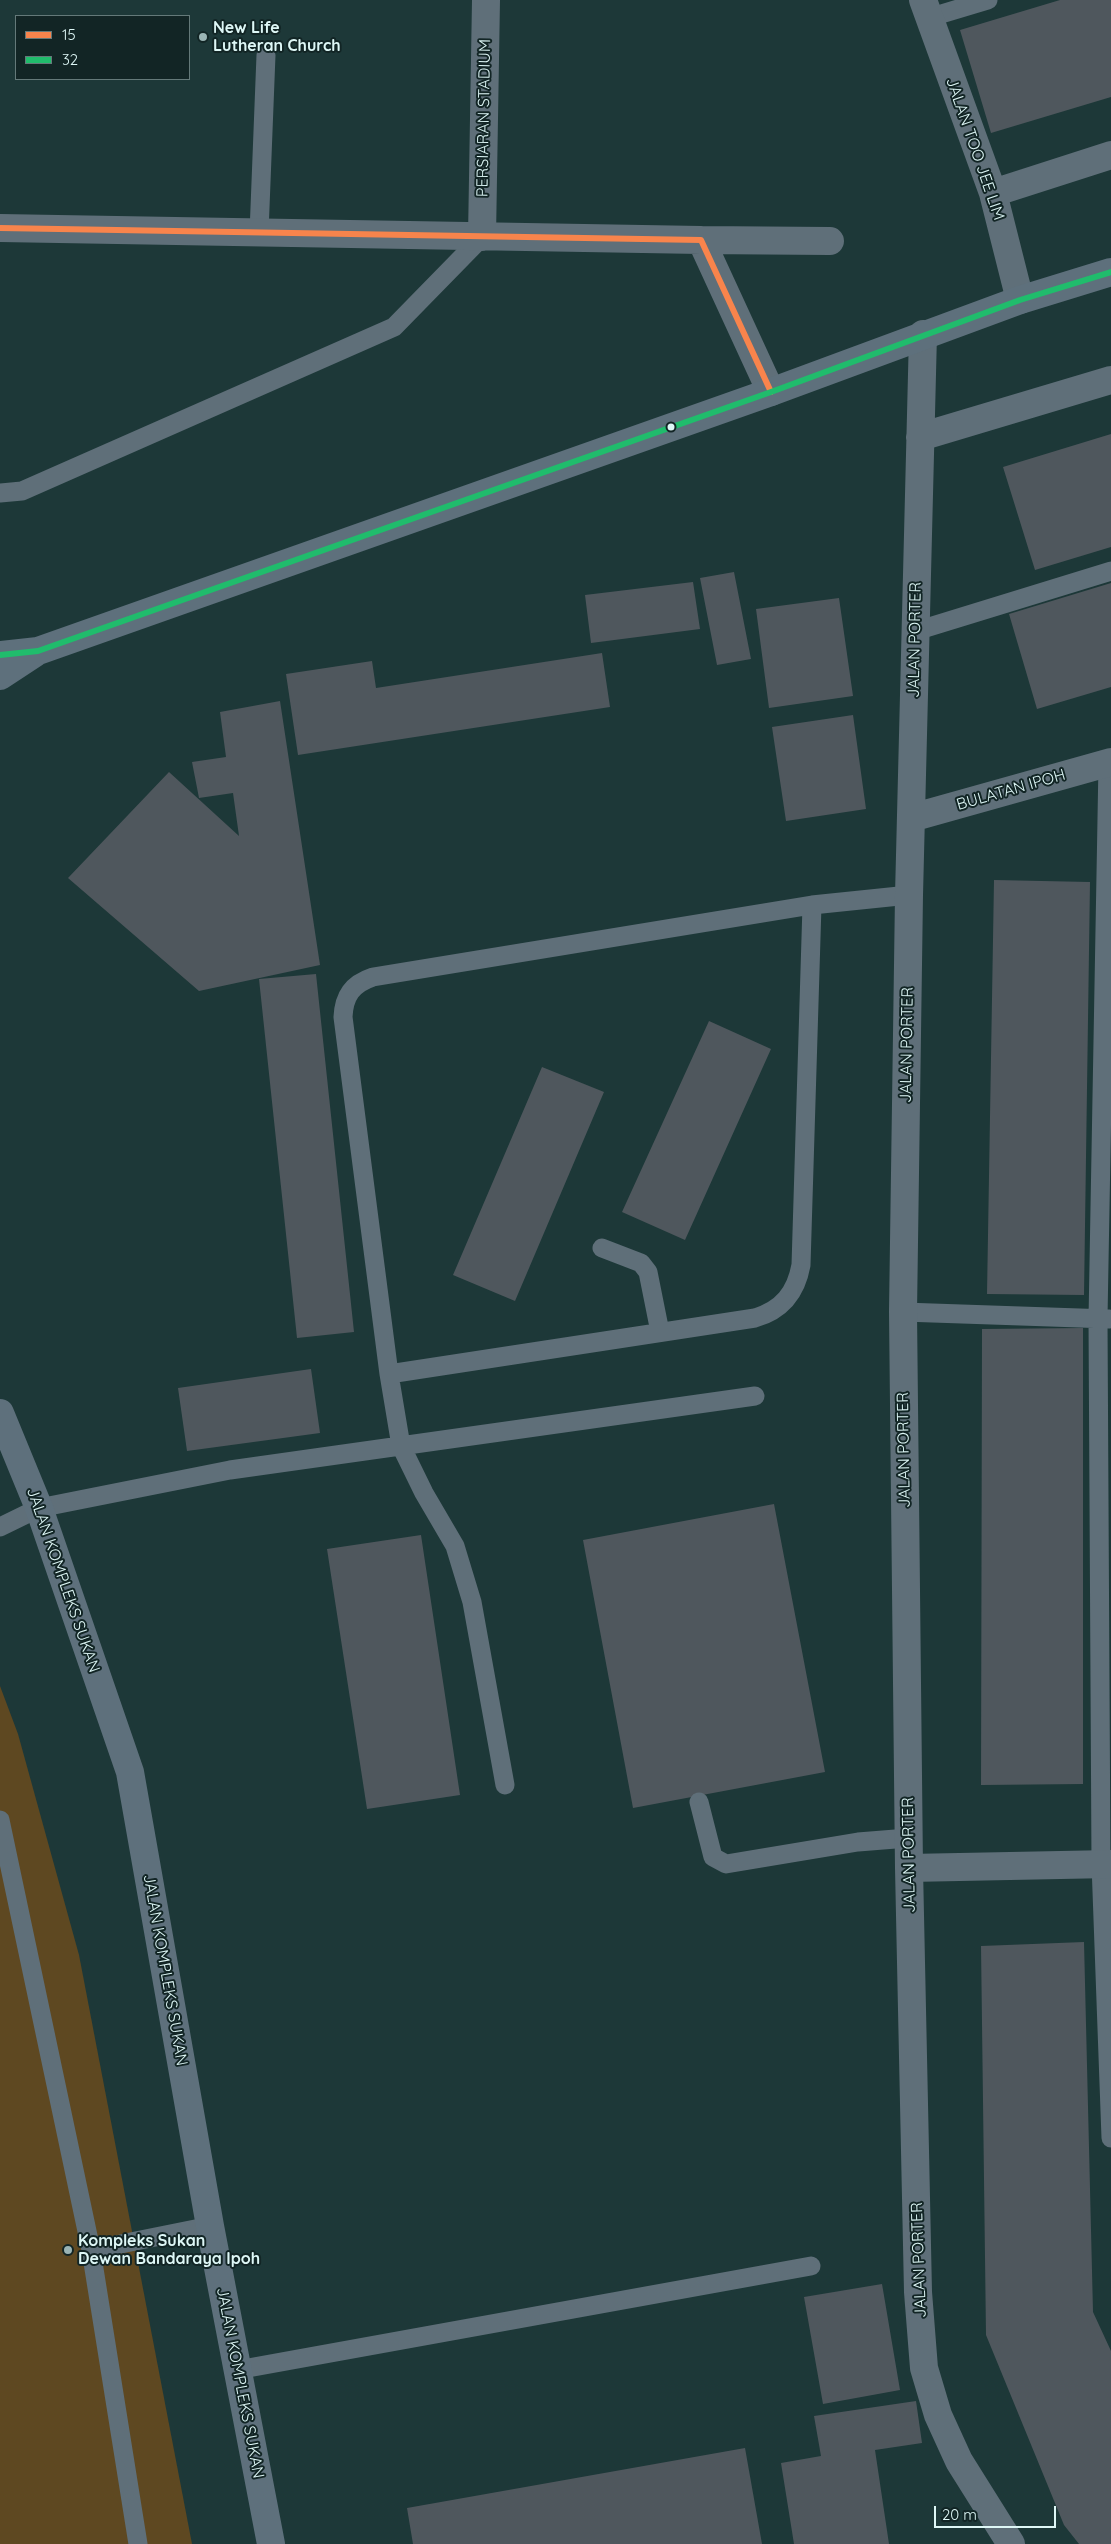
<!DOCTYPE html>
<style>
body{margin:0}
#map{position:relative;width:1111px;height:2544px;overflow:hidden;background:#1d3838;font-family:Quicksand,sans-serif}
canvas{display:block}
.legend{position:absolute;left:15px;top:15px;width:175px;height:65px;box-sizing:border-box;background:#122525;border:1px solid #647979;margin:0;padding:6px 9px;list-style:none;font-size:15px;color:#def7f6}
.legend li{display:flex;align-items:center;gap:10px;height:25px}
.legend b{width:25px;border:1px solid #647979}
.scale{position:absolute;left:934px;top:2506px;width:122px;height:22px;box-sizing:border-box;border:2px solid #def7f6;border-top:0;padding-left:6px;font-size:15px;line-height:18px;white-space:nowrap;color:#def7f6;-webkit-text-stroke:4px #122525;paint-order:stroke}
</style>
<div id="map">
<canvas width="1111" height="2544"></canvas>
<ul class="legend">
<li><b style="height:6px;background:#f8844c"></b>15</li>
<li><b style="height:6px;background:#20bc6c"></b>32</li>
</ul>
<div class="scale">20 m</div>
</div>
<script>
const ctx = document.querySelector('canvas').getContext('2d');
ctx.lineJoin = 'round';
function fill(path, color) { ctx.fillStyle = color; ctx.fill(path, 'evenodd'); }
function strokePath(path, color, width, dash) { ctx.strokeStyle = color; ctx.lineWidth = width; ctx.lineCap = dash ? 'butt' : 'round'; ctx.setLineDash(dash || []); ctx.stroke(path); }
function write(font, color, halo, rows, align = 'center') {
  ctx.font = font + ' Quicksand,sans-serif'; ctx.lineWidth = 4; ctx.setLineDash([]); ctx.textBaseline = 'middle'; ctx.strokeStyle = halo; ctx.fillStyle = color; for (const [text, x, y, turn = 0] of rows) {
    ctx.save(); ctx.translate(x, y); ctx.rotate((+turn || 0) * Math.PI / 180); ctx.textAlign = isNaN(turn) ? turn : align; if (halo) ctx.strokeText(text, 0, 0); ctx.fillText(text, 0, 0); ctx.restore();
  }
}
fill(new Path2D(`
 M0,1686L18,1734L79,1955L192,2544H0Z`), '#5e4821');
fill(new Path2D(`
 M1060,0H1111V97L991,133L960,30Z
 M1111,434V547L1035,570L1003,467Z
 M734,572L751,659L717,665L700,578Z
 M693,582L700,629L591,643L585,595Z
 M1111,583V687L1037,709L1009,614Z
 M839,598L853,696L769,708L756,609Z
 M602,653L610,707L298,755L286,674L372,661L376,688Z
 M280,701L320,965L199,991L68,878L169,772L239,836L233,793L199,798L192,762L226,757L220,712Z
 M853,715L866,809L786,821L772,727Z
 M994,880L1090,882L1084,1295L987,1294Z
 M316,974L354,1332L297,1338L259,979Z
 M709,1021L771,1049L685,1240L622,1212Z
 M542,1067L604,1092L515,1301L453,1275Z
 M1083,1328V1784L981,1785L982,1329Z
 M311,1369L320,1433L187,1451L178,1388Z
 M774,1504L825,1772L633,1808L583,1540Z
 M421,1535L460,1795L367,1809L327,1549Z
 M1084,1942L1093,2312L1111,2351V2544H1079L1064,2525L986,2335L981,1946Z
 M882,2284L900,2390L823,2404L804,2297Z
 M916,2401L922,2443L875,2450L889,2544H794L781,2463L821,2456L814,2416Z
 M745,2448L762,2544H413L407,2508Z`), '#4f575d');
strokePath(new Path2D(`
 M928,18L988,0
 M259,233L266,55
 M0,493L22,491L394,327L482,237
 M916,631L1111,571
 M1108,763L1098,1319L1101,1864L1111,2138
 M602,1248L641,1263L648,1272L660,1332
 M903,1312L1109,1319
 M389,1374L755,1318C782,1310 796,1293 801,1265L812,905
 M0,1527L39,1508L230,1470L755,1396
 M505,1785L472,1602L455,1546L424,1493L401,1446L389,1374L343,1017C344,996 352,984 373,977L812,905L909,895
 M699,1802L713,1857L726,1864L858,1842L908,1838
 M0,1820L91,2250
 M237,2370L811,2266
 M138,2544L91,2250L210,2226`), '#5f6f79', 19);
strokePath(new Path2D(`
 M923,0L993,193L1020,300
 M993,193L1111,155
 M0,228L701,240L771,392
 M482,237L486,0
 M701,240L830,241
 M923,334L909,895L903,1312L909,1868L918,2292L924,2368L938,2415L959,2461L1011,2544
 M920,437L1111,380
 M911,818L1111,762
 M909,1868L1111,1864`), '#5f6f79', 28);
strokePath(new Path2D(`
 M0,655L38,651L771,392L1020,300L1111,272
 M0,676L35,653
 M0,1413L39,1508L130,1772L210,2226L271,2544`), '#5e707c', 28);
strokePath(new Path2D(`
 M0,228L701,240L771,392`), '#f8844c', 6);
strokePath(new Path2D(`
 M0,655L38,651L771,392L1020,300L1111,272`), '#20bc6c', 6);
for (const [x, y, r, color] of [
 [203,37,5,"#9ab4b4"],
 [671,427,4.5,"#def7f6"],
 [68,2250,5,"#9ab4b4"]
]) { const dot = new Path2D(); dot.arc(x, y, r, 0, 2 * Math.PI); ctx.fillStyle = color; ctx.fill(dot); strokePath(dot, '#122525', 2); }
write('bold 16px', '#def7f6', '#122525', [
 ["New Life",213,28],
 ["Lutheran Church",213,46],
 ["Kompleks Sukan",78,2241],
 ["Dewan Bandaraya Ipoh",78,2259]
], 'left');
write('16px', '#def7f6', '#122525', [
 ["PERSIARAN STADIUM",484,118,-89],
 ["JALAN TOO JEE LIM",975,149,71],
 ["JALAN PORTER",915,640,-89],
 ["BULATAN IPOH",1011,790,-16],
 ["JALAN PORTER",907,1045,-89],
 ["JALAN PORTER",904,1450,-91],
 ["JALAN KOMPLEKS SUKAN",63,1580,71],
 ["JALAN PORTER",909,1855,-91],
 ["JALAN KOMPLEKS SUKAN",165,1970,80],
 ["JALAN PORTER",919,2260,-92],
 ["JALAN KOMPLEKS SUKAN",240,2383,79]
]);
</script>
